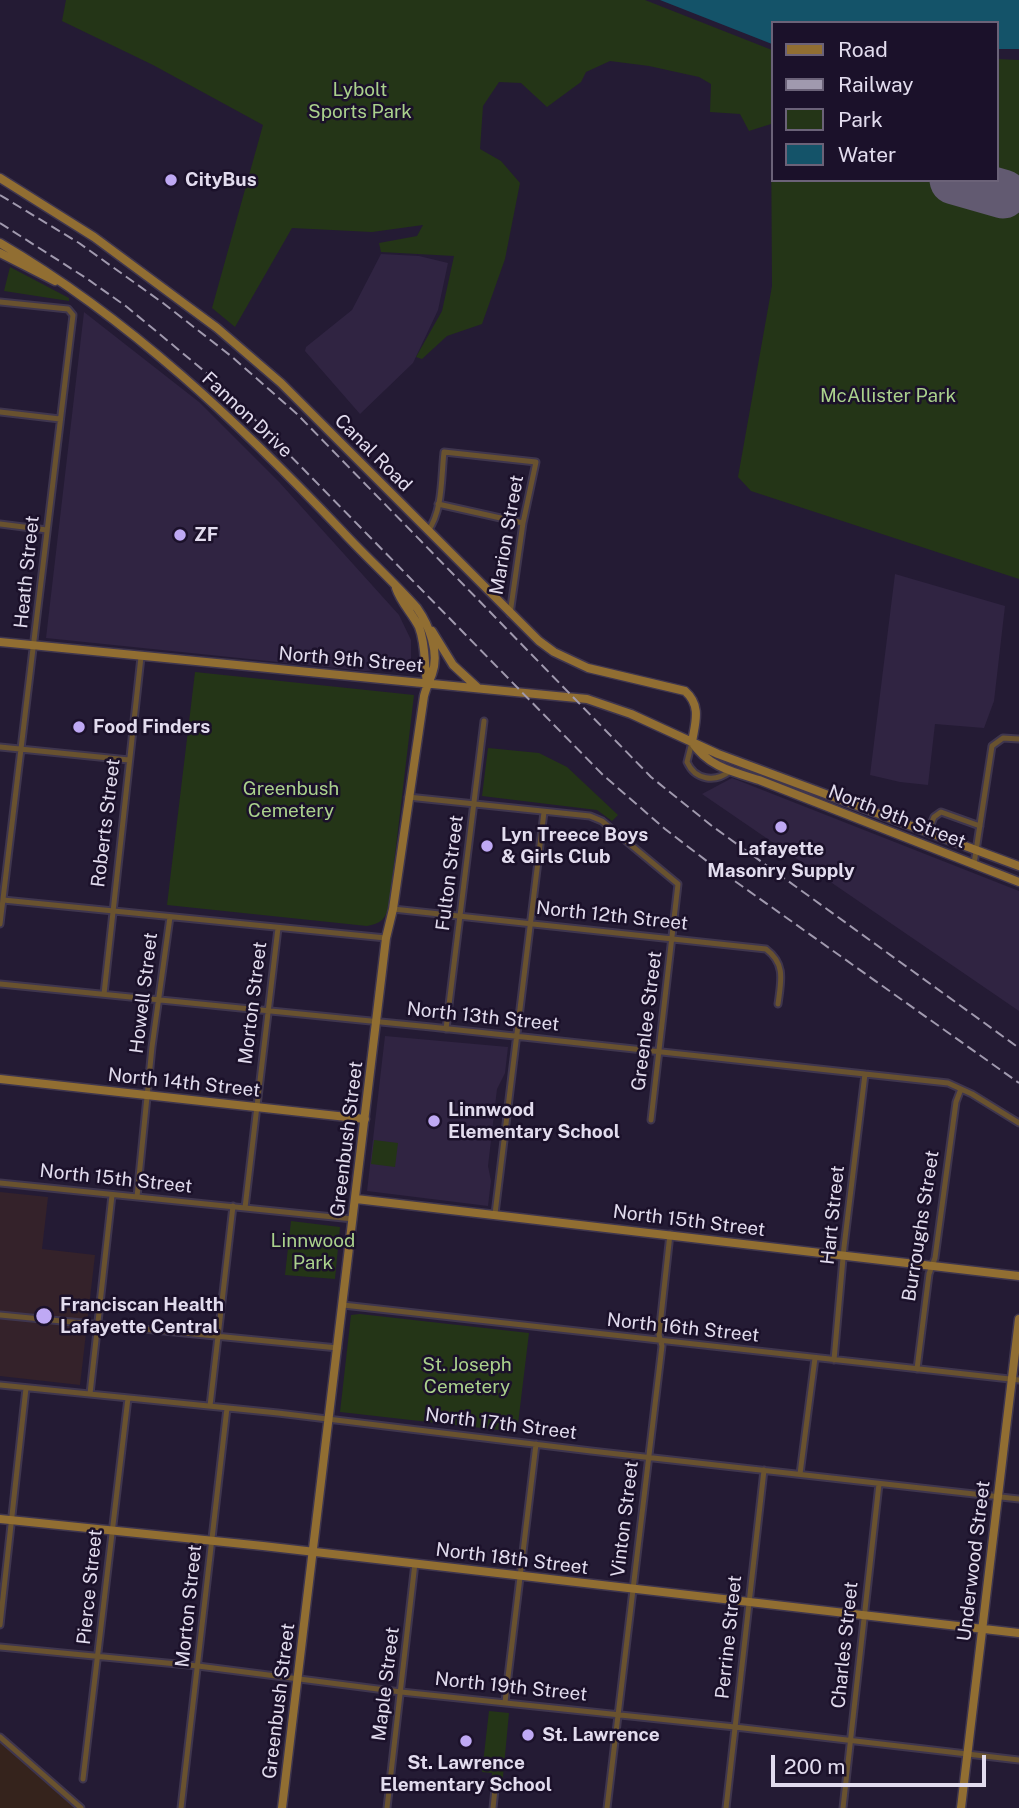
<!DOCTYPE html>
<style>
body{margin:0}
#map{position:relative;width:1019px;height:1808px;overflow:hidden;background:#241b34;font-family:"Public Sans",sans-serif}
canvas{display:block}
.legend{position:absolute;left:771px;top:21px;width:228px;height:161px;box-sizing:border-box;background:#1b112a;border:2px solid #6b6278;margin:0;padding:9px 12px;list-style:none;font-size:21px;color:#e2dcee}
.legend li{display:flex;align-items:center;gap:14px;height:35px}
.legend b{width:35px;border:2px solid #6b6278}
.scale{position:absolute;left:771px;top:1755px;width:215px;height:32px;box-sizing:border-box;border:4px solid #e2dcee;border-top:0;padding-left:9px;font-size:21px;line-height:24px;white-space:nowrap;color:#e2dcee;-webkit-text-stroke:5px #1b112a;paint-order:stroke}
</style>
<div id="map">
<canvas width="1019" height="1808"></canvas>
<ul class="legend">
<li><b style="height:9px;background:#916e32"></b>Road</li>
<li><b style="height:9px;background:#a099ae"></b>Railway</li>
<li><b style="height:19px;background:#243517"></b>Park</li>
<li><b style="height:19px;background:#145369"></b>Water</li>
</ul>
<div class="scale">200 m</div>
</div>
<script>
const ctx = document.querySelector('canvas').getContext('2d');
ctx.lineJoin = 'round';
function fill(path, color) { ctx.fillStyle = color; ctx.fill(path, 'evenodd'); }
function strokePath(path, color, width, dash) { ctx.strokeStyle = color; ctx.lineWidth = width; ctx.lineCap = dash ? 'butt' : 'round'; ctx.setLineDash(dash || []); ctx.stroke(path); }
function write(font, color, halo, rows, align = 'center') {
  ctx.font = font + ' "Public Sans",sans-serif'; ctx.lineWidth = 5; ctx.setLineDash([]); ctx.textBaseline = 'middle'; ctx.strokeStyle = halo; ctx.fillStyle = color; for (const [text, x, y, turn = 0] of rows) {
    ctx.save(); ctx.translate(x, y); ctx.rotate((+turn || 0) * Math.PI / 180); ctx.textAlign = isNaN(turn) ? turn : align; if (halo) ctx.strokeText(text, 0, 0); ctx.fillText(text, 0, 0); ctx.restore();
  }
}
fill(new Path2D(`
 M0,1737L81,1808H0Z`), '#35231c');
fill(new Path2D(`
 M381,254L419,256L448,263L438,310L413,363L360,414L305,351L306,347L352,310Z
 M84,312L199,402L280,483L399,615L411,640V664L408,667L365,671L46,638Z
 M895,574L1005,606L994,701L984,728L935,724L928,785L900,782L870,775Z
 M732,778L1019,891V1011L702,794Z
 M385,1036L508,1047L505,1073L497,1089L488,1166L491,1181L488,1206L367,1191Z`), '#302442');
fill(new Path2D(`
 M0,1192L48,1197L42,1249L95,1255L80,1385L0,1376Z`), '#34222a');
fill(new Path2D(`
 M66,0H645L772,50V180H996V59L1019,60V579L751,491L738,477L772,286L771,124L749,131L740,114L710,112L711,84L699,77L649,66L610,61L586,72L581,82L547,107L521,83L499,82L483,106L480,149L501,161L520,183L505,259L482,324L447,336L422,359L416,357L442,311L454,256L381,252L379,243L417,236L423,225L372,232L292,228L235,327L212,308L263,125L153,65L62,21Z
 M10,267L69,298V301L4,291Z
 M195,672L414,695L389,906C386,919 380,924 367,926L167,905Z
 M488,748L539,753L567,767L618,815L612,821L597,810L482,796Z
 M374,1140L398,1143L395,1167L371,1164Z
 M291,1221L340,1227L335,1279L285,1275Z
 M360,1314L529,1333L517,1432L340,1412L351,1315Z
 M489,1711L509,1713L502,1787L491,1785L492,1773L482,1772Z`), '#243517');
fill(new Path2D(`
 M660,0H1019V49H996V23H772V44Z`), '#145369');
strokePath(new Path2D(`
 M954,180L1003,194`), '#625a71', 49);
const street = new Path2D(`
 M0,302L68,309L73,315L0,924
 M0,412L60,419
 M438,504L523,523
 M0,524L47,530
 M428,531C443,510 441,478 444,452L536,462L523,523L510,614
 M692,742L687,762C695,780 715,783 730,771
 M0,747L129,760
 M408,797L590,816L602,821L678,884L651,1120
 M928,832L934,817L941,812L980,826
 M974,864L992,746L1003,738L1019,739
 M3,900L386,938
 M393,909L766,949C786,964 781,981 778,1004
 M0,984L431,1027L948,1083L972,1094L1019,1123
 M104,994L141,657
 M446,1029L484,721
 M0,1183L353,1219
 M137,1197L152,1047L170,917
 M245,1208L278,928
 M495,1214L544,812
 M343,1305L1019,1380
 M0,1315L338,1348
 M834,1360L844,1247L865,1074
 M917,1369L929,1274L935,1258L956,1102L961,1089
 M0,1385L278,1413L591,1451L1019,1499
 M90,1394L112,1195
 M210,1406L233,1206
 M800,1474L815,1358
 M0,1625L26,1388
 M0,1647L198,1666L401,1692L735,1727L1019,1760
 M505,1702L536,1444
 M0,1737L81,1808
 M83,1779L128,1398
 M181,1808L227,1408
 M387,1808L415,1563
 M493,1808L495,1789
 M607,1808L662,1346L659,1335L670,1234
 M726,1808L764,1470
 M843,1808L879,1484`);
const secondary = new Path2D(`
 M0,178L94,237L217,328L281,383L539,641L554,652L588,668L685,691C702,706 695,723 692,742
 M0,243C130,319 239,423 342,531C366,557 393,581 417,608C429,625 440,653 432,674C429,682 426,688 424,696L393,909L386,938L282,1808
 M0,253L55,281
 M396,588C401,603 412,613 419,627C426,645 424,664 427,683
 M432,631L453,665L478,688
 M0,642L587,699L631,714L718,754L1019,866
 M692,742C707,766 733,772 759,780L1019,882
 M0,1079L365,1119
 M356,1199L1019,1276
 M0,1519L263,1546L1019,1633
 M961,1808L1019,1319`);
strokePath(street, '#3f364e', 9);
strokePath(secondary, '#3f364e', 11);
strokePath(street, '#69522f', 5);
strokePath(secondary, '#916e32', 8);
strokePath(new Path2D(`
 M0,195L79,243L163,303L231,356L297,414L651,777L712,826L1019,1048
 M0,223L86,278L127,307L221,385L603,775L665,829L708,862L1019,1083`), '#a099ae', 2, [10, 5]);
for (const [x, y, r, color] of [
 [171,180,7,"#bfa9f4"],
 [180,535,7,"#bfa9f4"],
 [79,727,7,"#bfa9f4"],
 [781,827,7,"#bfa9f4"],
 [487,846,7,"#bfa9f4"],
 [434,1121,7,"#bfa9f4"],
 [44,1316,9,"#bfa9f4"],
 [528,1735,7,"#bfa9f4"],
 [466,1741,7,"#bfa9f4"]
]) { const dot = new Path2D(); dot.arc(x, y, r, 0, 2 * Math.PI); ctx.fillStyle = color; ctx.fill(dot); strokePath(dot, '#1b112a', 2.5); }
write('19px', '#aad18c', '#1b112a', [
 ["Lybolt",360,90],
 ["Sports Park",360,112],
 ["McAllister Park",888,396],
 ["Greenbush",291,789],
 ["Cemetery",291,811],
 ["Linnwood",313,1241],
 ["Park",313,1263],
 ["St. Joseph",467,1365],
 ["Cemetery",467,1387]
]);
write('bold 19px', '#e2dcee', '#1b112a', [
 ["CityBus",185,180],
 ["ZF",194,535],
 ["Food Finders",93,727],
 ["Lyn Treece Boys",501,835],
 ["& Girls Club",501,857],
 ["Lafayette",781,849,"center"],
 ["Masonry Supply",781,871,"center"],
 ["Linnwood",448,1110],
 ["Elementary School",448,1132],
 ["Franciscan Health",60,1305],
 ["Lafayette Central",60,1327],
 ["St. Lawrence",542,1735],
 ["St. Lawrence",466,1763,"center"],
 ["Elementary School",466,1785,"center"]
], 'left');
write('19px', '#e2dcee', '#1b112a', [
 ["Fannon Drive",247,415,43],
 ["Canal Road",373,453,45],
 ["Marion Street",507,535,-80],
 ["Heath Street",27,572,-84],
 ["North 9th Street",351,660,5],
 ["North 9th Street",897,817,21],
 ["Roberts Street",106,823,-83],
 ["Fulton Street",450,873,-83],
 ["North 12th Street",612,916,6],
 ["Howell Street",144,993,-83],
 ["Morton Street",253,1003,-83],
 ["North 13th Street",483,1017,6],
 ["Greenlee Street",647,1021,-83],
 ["North 14th Street",184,1083,6],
 ["Greenbush Street",347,1139,-83],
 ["North 15th Street",116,1179,6],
 ["Hart Street",833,1215,-84],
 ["North 15th Street",689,1221,7],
 ["Burroughs Street",921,1226,-81],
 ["North 16th Street",683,1328,6],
 ["North 17th Street",501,1424,7],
 ["Vinton Street",625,1519,-83],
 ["North 18th Street",512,1559,7],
 ["Underwood Street",974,1561,-83],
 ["Pierce Street",90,1587,-84],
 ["Morton Street",189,1606,-84],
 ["Perrine Street",729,1637,-84],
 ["Charles Street",845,1645,-84],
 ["Maple Street",386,1684,-83],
 ["North 19th Street",511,1687,6],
 ["Greenbush Street",279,1701,-83]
]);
</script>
